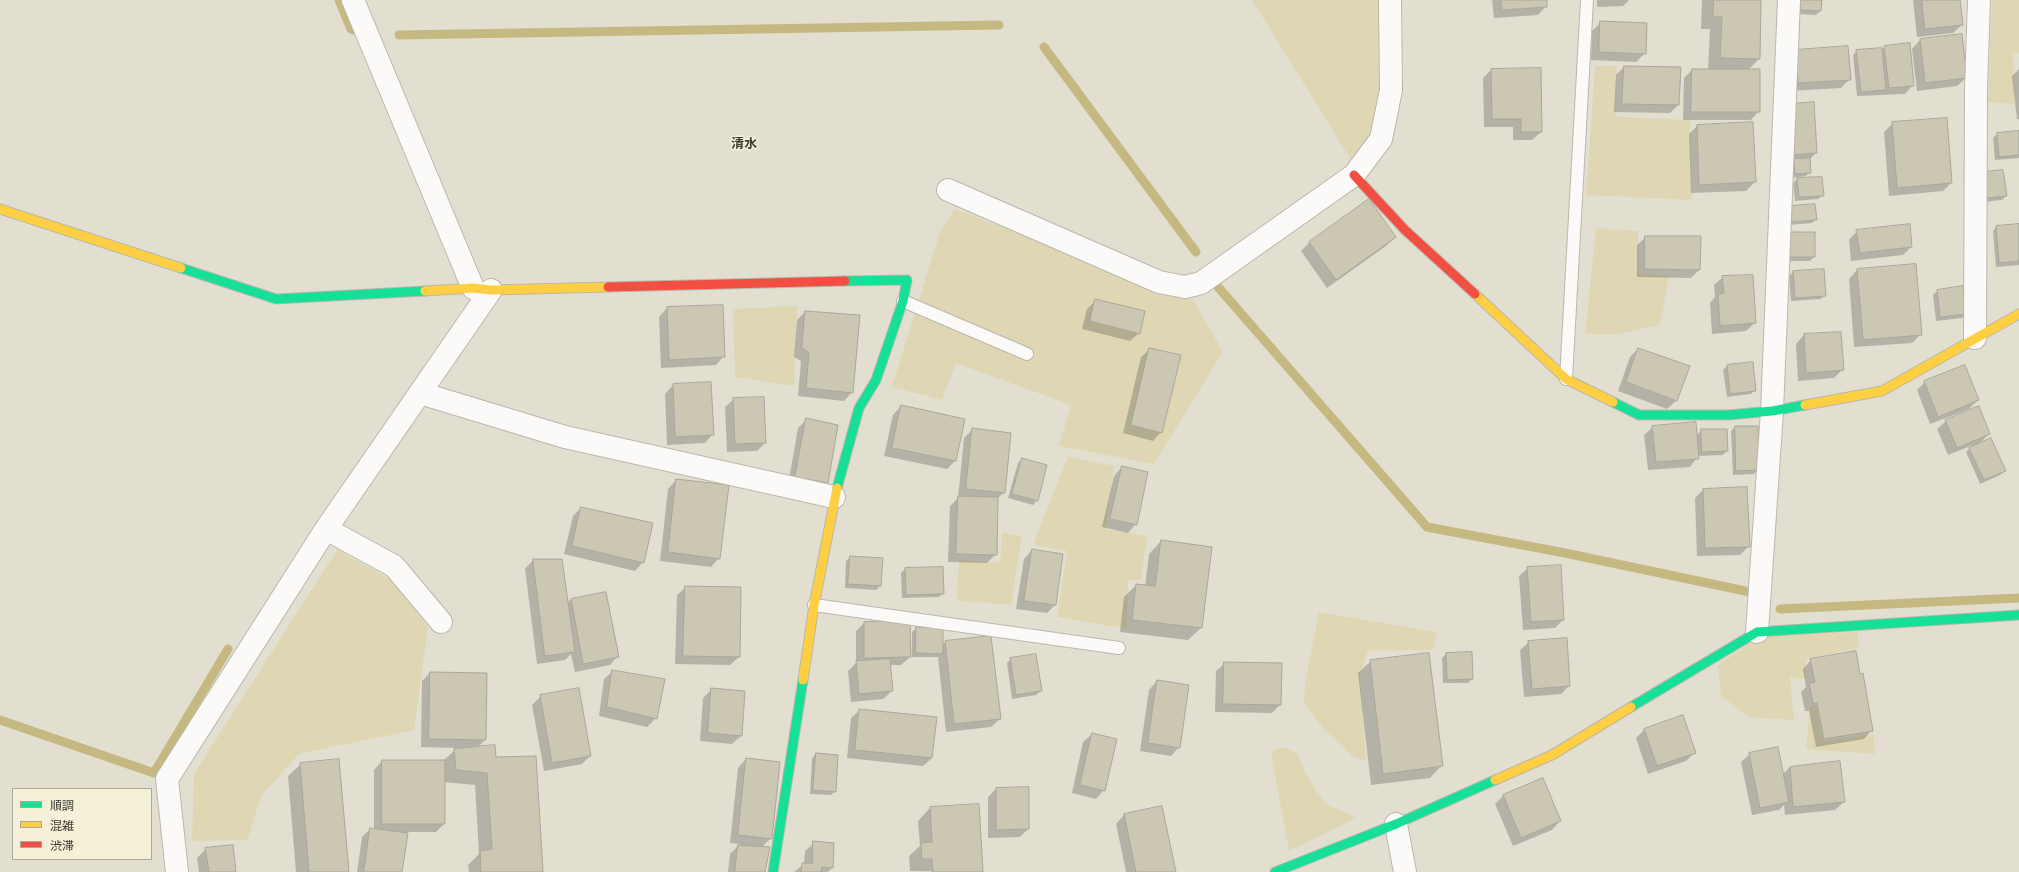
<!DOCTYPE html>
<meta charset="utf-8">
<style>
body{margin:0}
#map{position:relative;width:2019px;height:872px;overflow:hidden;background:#e2dfd1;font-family:"Varela Round","Noto Sans JP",sans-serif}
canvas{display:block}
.legend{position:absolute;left:12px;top:788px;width:140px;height:72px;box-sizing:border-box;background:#f5f0d8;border:1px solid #aca896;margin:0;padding:5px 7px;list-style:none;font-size:12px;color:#3e3c32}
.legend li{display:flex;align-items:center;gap:8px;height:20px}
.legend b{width:20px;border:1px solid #aca896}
</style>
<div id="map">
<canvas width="2019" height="872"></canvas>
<ul class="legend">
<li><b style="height:5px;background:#16e098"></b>順調</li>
<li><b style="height:5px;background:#ffcf43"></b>混雑</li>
<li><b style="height:5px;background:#f24e42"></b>渋滞</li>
</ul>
</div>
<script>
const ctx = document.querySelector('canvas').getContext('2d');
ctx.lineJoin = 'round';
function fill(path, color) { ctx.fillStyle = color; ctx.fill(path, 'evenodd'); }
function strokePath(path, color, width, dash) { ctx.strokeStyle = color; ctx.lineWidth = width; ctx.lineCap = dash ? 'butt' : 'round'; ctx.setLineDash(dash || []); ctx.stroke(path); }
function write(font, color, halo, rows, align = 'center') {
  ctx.font = font + ' "Varela Round","Noto Sans JP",sans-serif'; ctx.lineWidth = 3; ctx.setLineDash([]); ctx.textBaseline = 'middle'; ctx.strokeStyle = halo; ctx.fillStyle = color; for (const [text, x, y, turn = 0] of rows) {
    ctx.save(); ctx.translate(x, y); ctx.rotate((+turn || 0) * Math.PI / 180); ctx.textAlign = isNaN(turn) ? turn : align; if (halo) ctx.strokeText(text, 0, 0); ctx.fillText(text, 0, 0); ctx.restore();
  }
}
fill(new Path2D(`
 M1252,0H1383L1384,89L1374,136L1353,163Z
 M1992,0H2019V53H2013L2015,104L1988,102Z
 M1595,66H1617L1616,117L1690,120L1692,200L1586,195Z
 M955,209L1036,240L1164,296L1189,293L1223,352L1154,464L1059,446L1071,405L956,363L942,400L892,387L940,232Z
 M1596,228L1638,231L1639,273L1669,276L1660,325L1618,334H1585Z
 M797,306L794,386L735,377L733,309Z
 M1068,457L1114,466L1106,529L1147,536L1141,580H1128L1127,629L1057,617L1067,551L1033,545Z
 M1002,533L1022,536L1011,605L957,601L959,560L1000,563Z
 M337,550L390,579L428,627L414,730L299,754L261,796L248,840L192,841L194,774Z
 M1319,612L1437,632L1433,650L1368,651L1360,675L1366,761L1352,756L1322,727L1304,702L1305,683Z
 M1857,632L1859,648L1806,659V679L1790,677L1794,720L1748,717L1721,696L1718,665L1759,637Z
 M1810,706H1816L1823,741L1873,734L1875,754L1806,749Z
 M1282,747L1296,752L1309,780L1326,804L1356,818L1289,851L1271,753Z`), '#dfd7b4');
fill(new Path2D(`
 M1492,0H1546V6L1538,15L1494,18Z
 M1597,0H1629L1623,6L1597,7Z
 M1702,0H1760L1759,59L1748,70L1759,111L1751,120H1683L1684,78L1692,70H1708L1710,29H1701Z
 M1798,0H1821V10L1816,15L1797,14Z
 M1913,0H1959L1962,25L1953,33L1917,37Z
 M1601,22L1645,53L1636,62L1591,60L1592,31Z
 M1961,35L1966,78L1957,86L1917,91L1912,49L1920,40Z
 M1885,47L1913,85L1905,94L1857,96L1853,55L1857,51L1881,50Z
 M1788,60L1850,79L1841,88L1790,91Z
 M1624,67L1680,68L1678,105L1670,113L1614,112L1616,75Z
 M2019,69V119H2017L2012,76Z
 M1491,70L1541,132L1532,140H1513V127H1484L1483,78Z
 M1813,103L1816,153L1809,160L1810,172L1806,176L1791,178L1786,163Z
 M1752,123L1755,182L1746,191L1691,193L1689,134L1697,126Z
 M1893,123L1951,183L1943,191L1889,196L1884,132Z
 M2019,132V158L1995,160L1993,138L1997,134Z
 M1981,177L2006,196L2002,200L1983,202Z
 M1797,179L1823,195L1818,199L1795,201L1793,183Z
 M1369,200L1395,237L1386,246L1327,288L1301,251L1309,243Z
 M1787,211L1816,219L1812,223L1788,225Z
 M2019,225V265L1996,267L1993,231L1997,226Z
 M1857,231L1911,247L1903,255L1851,261L1849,240Z
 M1814,233V257L1810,261H1782Z
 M1646,237L1699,270L1691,278L1637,277V245Z
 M1915,265L1921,334L1912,343L1854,347L1849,279L1857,270Z
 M1823,270L1825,295L1821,299L1791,301L1789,276L1793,272Z
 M1723,277L1755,323L1746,331L1712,334L1710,303L1715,297L1714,285Z
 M1937,291L1966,313L1962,318L1936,321L1933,295Z
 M1096,300L1139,333L1130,341L1082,329L1087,309Z
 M667,308L724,356L716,365L661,368L659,317Z
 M805,312L852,392L844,401L798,396L801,361L794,357L797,320Z
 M1804,335L1842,370L1834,378L1798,381L1796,344Z
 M1150,349L1161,432L1153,441L1123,433L1141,357Z
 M1638,349L1688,367L1676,401L1667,409L1618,391L1630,357Z
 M1727,366L1755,390L1751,394L1727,397L1723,370Z
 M1925,382L1978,400L1969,409L1930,424L1917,390Z
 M710,383L713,434L705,443L667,445L665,394L673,385Z
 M734,399L765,443L757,451L727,452L725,407Z
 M901,406L964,420L955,461L947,469L884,456L893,415Z
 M807,419L827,482L818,491L788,485L798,428Z
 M1946,421L1989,434L1979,444L2005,471L2000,475L1980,484L1966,452L1973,445L1948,455L1937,429Z
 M1653,427L1696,436L1702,430H1726L1727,451L1723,455L1698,456L1690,467L1648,470L1644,435Z
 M1735,427L1758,470L1754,474L1733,475L1731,431Z
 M973,429L1004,492L997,499L996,554L987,563L948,562L950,506L958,498L964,438Z
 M1022,459L1037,500L1033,505L1008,498L1018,463Z
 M1122,467L1136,524L1128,533L1102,527L1114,476Z
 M676,480L719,558L711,567L660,561L668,489Z
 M1703,490L1749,546L1740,555L1697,556L1695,498Z
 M581,508L643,562L635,571L564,554L573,516Z
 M1161,541L1211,547L1201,628L1188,640L1120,632L1124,597L1136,585L1145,586L1149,554Z
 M1032,550L1055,605L1047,613L1016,609L1024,559Z
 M850,557L880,586L876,590L845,588L846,561Z
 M533,560H561L567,603L571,599L618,656L610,665L575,672L571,654L565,660L537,664L525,569Z
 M1528,568L1563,620L1555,628L1523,630L1519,576Z
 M905,569L943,593L939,597L902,598L901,573Z
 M686,587L739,657L730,665L675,664L677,595Z
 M864,623L910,657L901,665H889L892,691L883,699L851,702L848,671L856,663V631Z
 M916,628L942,646L945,642L1000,719L991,727L946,732L938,657H912V632Z
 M1529,642L1569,686L1561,694L1524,697L1520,650Z
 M1446,654L1472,679L1468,683H1443L1442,658Z
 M1011,659L1040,691L1036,695L1012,699L1007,663Z
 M1811,660L1872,730L1864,739L1816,747L1809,711H1805L1801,692L1806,687L1803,669Z
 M1371,661L1442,765L1430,778L1371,785L1358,673Z
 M1225,663L1280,705L1272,713L1215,712L1216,671Z
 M613,671L656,718L647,727L599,716L604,679Z
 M430,673L485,740L477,748L495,758L542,872H469L468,865L479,854L475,785L444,782V824L436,832H407L401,872H357L362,837L370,829H374V770L382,761H443L457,748L421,747L422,681Z
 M1157,681L1179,747L1171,756L1140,751L1149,690Z
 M712,689L741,736L732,744L700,741L703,698Z
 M541,696L590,756L582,764L544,771L532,705Z
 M860,710L932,758L923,766L847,758L851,718Z
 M1645,729L1695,752L1686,761L1648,774L1636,738Z
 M1092,734L1104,790L1096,799L1072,793L1083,742Z
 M816,754L835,791L831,795L810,794L812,758Z
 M1750,754L1782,775L1790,767L1839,762L1844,802L1835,810L1785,815L1784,805L1779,810L1752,815L1741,762Z
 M746,759L771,838L761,848L764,872H728L730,854L740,844L730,843L738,768Z
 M301,764L348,872H296L288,776Z
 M1028,788V829L1020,837L988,838V797L996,789Z
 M1503,796L1560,821L1552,830L1513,846L1495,804Z
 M1162,807L1175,872H1126L1116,824L1124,815Z
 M930,808L982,872L910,871L909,856L920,846L918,821Z
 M814,843L832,868L828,872H794L804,864L805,851Z
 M206,849L235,872H199L197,858Z`), '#0003');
strokePath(new Path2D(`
 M339,0L351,29L357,31
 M399,35L999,25
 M1044,47L1196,252
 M1218,287L1427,527L1565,553L1750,592
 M1780,609L2019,598
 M0,720L154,773L228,649`), '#c5b981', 9);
const building = new Path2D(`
 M1501,0H1547V7L1502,10Z
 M1714,0H1761L1760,59L1720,58L1722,17H1713Z
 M1801,0H1822L1821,11L1801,10Z
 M1922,0H1960L1963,25L1925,29Z
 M1600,21L1647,23L1646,54L1599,52Z
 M1962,34L1967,78L1925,83L1920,39Z
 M1910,43L1914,86L1889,88L1884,46Z
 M1848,46L1851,80L1798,83L1796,50Z
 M1882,48L1886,90L1861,92L1856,50Z
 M1624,66L1681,67L1679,105L1622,104Z
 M1541,68L1542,132H1521V119H1492L1491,69Z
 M1692,69H1760V112H1691Z
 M1814,102L1817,153L1794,155L1791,104Z
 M1947,118L1952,183L1897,188L1892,122Z
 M1753,122L1756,182L1699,185L1697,125Z
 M2019,131V155L1999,157L1997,133Z
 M1810,158L1811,173L1795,174L1794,159Z
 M2003,170L2007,196L1987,198L1984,172Z
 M1822,177L1824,196L1799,197L1797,178Z
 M1369,199L1396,237L1336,280L1309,242Z
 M1815,204L1817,220L1792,222L1790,206Z
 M1910,224L1912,247L1860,253L1856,230Z
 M2019,224V261L1999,263L1996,226Z
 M1785,232H1815V257H1785Z
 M1645,236H1701L1700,270L1645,269Z
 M1916,264L1922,335L1863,340L1857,269Z
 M1824,269L1826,296L1795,298L1793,271Z
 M1753,275L1756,323L1720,326L1718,294L1724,293L1722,276Z
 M1963,286L1967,314L1940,317L1937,290Z
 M1095,299L1145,311L1140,334L1090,321Z
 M723,305L725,357L669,360L667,307Z
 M805,311L860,315L853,393L806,388L809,353L802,348Z
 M1841,332L1844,370L1806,373L1804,334Z
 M1149,348L1181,355L1162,433L1131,425Z
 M1638,348L1690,366L1677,401L1626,382Z
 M1753,362L1756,391L1730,394L1727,365Z
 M1965,365L1979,400L1938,417L1924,381Z
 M711,382L714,435L675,437L673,384Z
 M764,397L766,443L735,444L733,398Z
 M901,405L965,419L956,461L892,448Z
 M1979,406L1990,434L1957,448L1945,420Z
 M806,418L838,425L828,483L795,477Z
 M1696,422L1699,459L1656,462L1652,426Z
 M1735,426H1758L1759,470L1736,471Z
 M972,428L1011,433L1005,493L966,489Z
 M1701,429H1727L1728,451L1702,452Z
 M1991,438L2006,471L1984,480L1969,448Z
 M1022,458L1047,465L1038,501L1012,494Z
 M1122,466L1148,472L1137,525L1110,519Z
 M676,479L729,485L720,559L668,552Z
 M1747,487L1750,547L1705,548L1703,489Z
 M958,496L998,497L997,555L956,554Z
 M581,507L653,523L644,563L572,546Z
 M1161,540L1212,547L1202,628L1132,620L1136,584L1155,586Z
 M1032,549L1063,554L1056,605L1024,601Z
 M850,556L883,558L881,586L848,584Z
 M533,559H562L575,652L545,656Z
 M1561,565L1564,620L1531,622L1527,567Z
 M943,567L944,594L906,595L905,568Z
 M685,586L741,587L740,657L683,656Z
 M606,592L619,657L583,664L571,599Z
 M910,621L911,657L864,658V622Z
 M916,627H943V654L916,653Z
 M991,636L1001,719L954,724L945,641Z
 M1567,638L1570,686L1532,689L1528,641Z
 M1856,651L1860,674L1863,673L1873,731L1824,739L1817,703H1813L1809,683L1815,682L1810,659Z
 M1472,652L1473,679L1447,680L1446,653Z
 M1429,653L1443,766L1383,774L1370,660Z
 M1036,654L1042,691L1016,695L1010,658Z
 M890,659L893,691L859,694L856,661Z
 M1224,662L1282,663L1281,705L1223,704Z
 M612,670L665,679L657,719L607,707Z
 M430,672L487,673L486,740L429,739Z
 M1157,680L1189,685L1180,748L1148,743Z
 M579,688L591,756L552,763L540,695Z
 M711,688L745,691L742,736L708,733Z
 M859,709L937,717L932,758L855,750Z
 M1683,715L1696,753L1657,766L1644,729Z
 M1092,733L1117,739L1105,791L1080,785Z
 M495,745L496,757L536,756L543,872H481L480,851L492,849L487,773L456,770L454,749Z
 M1778,747L1789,802L1760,808L1749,753Z
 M816,753L838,755L836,792L813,790Z
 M746,758L780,762L772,839L738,835Z
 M339,759L349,872H309L300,763Z
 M382,760H445V824H382Z
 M1840,761L1845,802L1793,807L1790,767Z
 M1543,778L1561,821L1521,838L1503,795Z
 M1029,787V829L996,830V788Z
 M979,804L983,872H933L932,859H922L921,843L932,842L930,807Z
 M1162,806L1176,872H1136L1124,814Z
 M370,828L408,833L402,872H364Z
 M813,841L834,843L833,868L822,867L821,872H801L802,863H812Z
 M233,845L236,872H209L205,848Z
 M738,845L770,847L765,872H735Z`);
fill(building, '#cbc7b2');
strokePath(building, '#a9a69c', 1);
const lane = new Path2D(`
 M903,301L1027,354
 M1566,379L1587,0
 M814,605L1119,648`);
const street = new Path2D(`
 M353,0L473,288
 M948,190L1159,282L1185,287L1201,283L1354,175L1381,139L1391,90L1390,0
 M1975,338L1976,89L1979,0
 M420,393L565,437L834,497
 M326,529L394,566L441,622
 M1757,632L1772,411L1789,0
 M1396,824L1405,872
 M177,872L167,779L326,529L491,290`);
const fast = new Path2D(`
 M181,268L276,299L425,291
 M1613,402L1639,415H1728L1772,411L1805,405
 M837,488L859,408L876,380L903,301L907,280L845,281
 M1631,707L1757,632L2019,615
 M773,872L803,680
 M1275,872L1396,824L1495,780`);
const slow = new Path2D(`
 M0,209L181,268
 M425,291L473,288L491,290L608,287
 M1475,294L1566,379L1613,402
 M1805,405L1882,391L2019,314
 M803,680L814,605L837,488
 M1495,780L1552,755L1631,707`);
const jam = new Path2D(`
 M1354,175L1405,230L1475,294
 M608,287L845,281`);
strokePath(lane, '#bab7ad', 14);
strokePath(street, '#bab7ad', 24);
strokePath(fast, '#bab7ad', 11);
strokePath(slow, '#bab7ad', 11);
strokePath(jam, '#bab7ad', 11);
strokePath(lane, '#fbfaf8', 12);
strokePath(street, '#fbfaf8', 22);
strokePath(fast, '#16e098', 9);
strokePath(slow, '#ffcf43', 9);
strokePath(jam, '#f24e42', 9);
write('bold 13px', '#3e3c32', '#f5f0d8', [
 ["清水",744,145]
]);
</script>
